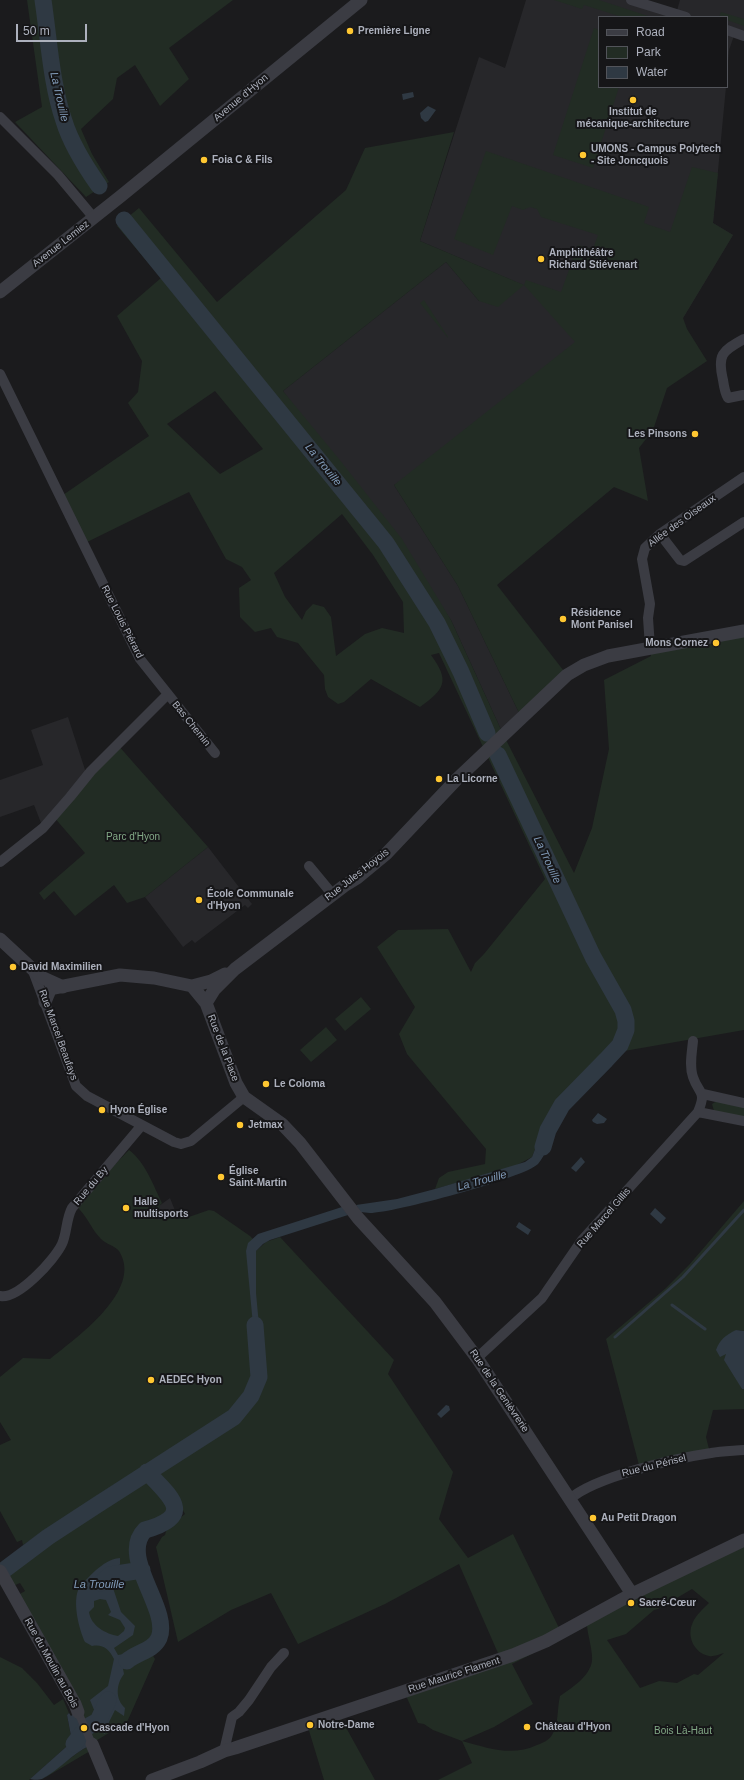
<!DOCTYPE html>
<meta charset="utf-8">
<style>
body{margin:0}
#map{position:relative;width:744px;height:1780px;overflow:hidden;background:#1b1b1d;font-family:Helvetica,sans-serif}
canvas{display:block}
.legend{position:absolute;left:598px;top:16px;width:130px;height:72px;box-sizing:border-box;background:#161618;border:1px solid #52545a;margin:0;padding:5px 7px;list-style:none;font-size:12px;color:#adb1bd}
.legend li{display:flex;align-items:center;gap:8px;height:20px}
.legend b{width:20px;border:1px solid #52545a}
.scale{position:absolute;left:16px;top:24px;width:71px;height:18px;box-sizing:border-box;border:2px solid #adb1bd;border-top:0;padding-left:5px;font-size:12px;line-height:14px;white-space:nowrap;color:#adb1bd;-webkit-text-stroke:3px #161618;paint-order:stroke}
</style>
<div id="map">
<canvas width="744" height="1780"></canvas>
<ul class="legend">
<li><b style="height:5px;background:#3b3c43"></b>Road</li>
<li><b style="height:11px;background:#222c24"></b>Park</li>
<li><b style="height:11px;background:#2f3943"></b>Water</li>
</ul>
<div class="scale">50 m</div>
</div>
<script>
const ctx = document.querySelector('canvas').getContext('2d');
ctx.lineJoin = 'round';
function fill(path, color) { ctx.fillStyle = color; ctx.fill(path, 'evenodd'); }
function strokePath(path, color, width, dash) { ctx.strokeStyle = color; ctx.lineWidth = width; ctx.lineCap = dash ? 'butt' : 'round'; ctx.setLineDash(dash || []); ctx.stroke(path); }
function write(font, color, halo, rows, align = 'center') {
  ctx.font = font + ' Helvetica,sans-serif'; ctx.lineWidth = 4; ctx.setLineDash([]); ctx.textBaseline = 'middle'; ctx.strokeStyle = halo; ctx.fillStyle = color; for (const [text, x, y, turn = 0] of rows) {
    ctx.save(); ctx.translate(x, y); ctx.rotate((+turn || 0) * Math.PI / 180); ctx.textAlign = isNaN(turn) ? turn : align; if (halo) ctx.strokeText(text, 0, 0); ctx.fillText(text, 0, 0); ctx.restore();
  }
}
fill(new Path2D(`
 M526,0H631L676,14L680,0H744V36L735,33L729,50L727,73V17H599V87H726L713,223L733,235L683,318L394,485L458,586L521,717L503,734L451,620L283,391L446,262L479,301L523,285L420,241L479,57L505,68Z
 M68,717L87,776L43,828L34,805L0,817V780L43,765L31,730Z
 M208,847L252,904L248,908L245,905L195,943L192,940L183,947L145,897Z
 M170,1198L176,1213L158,1221L154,1211L160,1208L159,1206Z`), '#27272a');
fill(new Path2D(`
 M27,0H233L169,48L189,79L160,106L135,65L117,78L113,99L81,129L92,154L109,182L86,197L15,122L42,107Z
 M554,0H599L651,17H622L584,5L582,9Z
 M721,12L744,19V26L727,20V17H719Z
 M594,28L599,30V87H619L593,168L553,155Z
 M454,132L420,241L524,285L526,280L561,292L578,245L593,249L598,235L541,217L537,209L530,207L523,210L512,206L493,255L454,239L486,151L649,207L644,223L670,232L692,167L718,173L713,223L733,235L683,318L687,329L707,361L667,388L653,430L639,448L648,501L614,487L497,585L567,675L521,717L458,586L394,485L575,342L524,285L498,307L479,301L446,262L283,391L339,459L402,539L451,620L503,734L574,873L592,828L609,749L604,680L651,656L650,647L744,631V1030L613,1053L562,1105L559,1100L546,1121L532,1157L515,1166L435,1189L439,1178L448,1172L485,1164L486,1149L407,1054L399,1034L415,1007L377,947L398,930L448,929L471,972L475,963L484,954L545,879L439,653L431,655C450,681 445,689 420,707L371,679L344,702L338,704L328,697L325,689L324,675L298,643L277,637L271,628L255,632L240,617L239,588L251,580L242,567L226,559L189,492L83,544L60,497L149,436L128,403L138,392L142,361L117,316L161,278L117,226L139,208L217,302L346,190L365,148ZM215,391L263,449L220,474L167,424ZM342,514L373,555L403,602L404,633L382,628L365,634L336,656L331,617L324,607L313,604L306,611L302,620L285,597L274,573Z
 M424,300L448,337V338L420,303Z
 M117,744L208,847L145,897L127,903L114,885L75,916L54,891L44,900L39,893L85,853L53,816Z
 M361,997L371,1009L345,1031L335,1019Z
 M326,1027L337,1040L311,1062L300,1050Z
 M717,1101L744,1107V1118L714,1111L712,1104Z
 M129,1150C146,1163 153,1185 162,1203L159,1206L160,1208L154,1211L158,1220L176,1213L183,1219L209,1210L214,1211L250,1236L255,1241L251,1249L256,1293V1251L266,1242L280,1237L394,1360L388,1374L453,1472L439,1519L468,1558L513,1534L560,1630L744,1540V1780H438L472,1763L462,1741L433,1730L424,1724L418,1723L404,1691L501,1660L459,1564L385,1604L298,1644L271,1593L231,1610L178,1642L156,1547L162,1537L165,1535L167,1528L185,1514L172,1491L154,1473L164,1455L115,1484L23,1545L22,1540L17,1542L0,1511V1445L11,1440L0,1422V1377L23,1358L50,1359C76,1338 144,1290 119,1251C115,1246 106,1244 101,1239C91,1229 87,1215 75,1205ZM692,1589L709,1603C703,1609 696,1615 693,1622C686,1636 694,1653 709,1656C714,1657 720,1654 724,1653L698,1675L694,1674L677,1683L659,1681L640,1688L607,1640L626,1634L654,1610L658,1609ZM587,1626C588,1636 593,1652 592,1661C590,1676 572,1688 560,1696C557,1708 559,1724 552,1735C549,1740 543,1743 537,1745C512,1757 488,1748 462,1741L494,1727L533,1704L512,1664Z
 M744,1201V1331L736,1330L726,1354L742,1389H744V1409L713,1410L706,1437L710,1453L640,1469L606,1339L666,1288L689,1265Z
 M149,1479L171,1505V1513L164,1520L144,1526L132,1547L154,1615L153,1632L146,1644L155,1659L127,1722L94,1742L18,1595L25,1591L20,1583L13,1586L8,1571Z
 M0,1657L22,1668L37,1683L54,1705L63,1699L69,1713L67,1715L71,1736L66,1747L29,1780H0Z
 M338,1713L375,1780H324L307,1724Z
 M89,1746L90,1751L41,1780L80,1751Z`), '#222c24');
fill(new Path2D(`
 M413,92L414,97L403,100L402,94Z
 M428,106L436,110L428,121L425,122L421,118L420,113Z
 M598,1113L607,1119L604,1123L597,1124L593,1122L592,1120Z
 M546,1121L555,1128C550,1139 546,1155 538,1164C524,1178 393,1213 370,1213C367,1213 363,1212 361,1212L356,1205L397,1199L435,1189L525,1162L532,1157Z
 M581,1157L585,1162L576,1172L571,1168Z
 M342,1207L348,1215L270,1240L263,1244L256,1251V1293L261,1347L255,1346L246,1251L248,1243L258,1234Z
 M655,1208L666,1218L661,1224L650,1214Z
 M519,1222L531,1230L528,1235L516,1227Z
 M736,1330L744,1331V1389H742L724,1360L726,1354L720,1357L716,1350C720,1339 726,1335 736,1330Z
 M446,1405L449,1406L450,1410L441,1418L437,1414Z
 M120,1558V1564L118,1568L123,1570L120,1576L113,1582V1588L121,1612L135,1626L133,1635L114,1648L118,1655L124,1654L143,1645L148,1653L127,1665L123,1669L124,1674C116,1684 115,1699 125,1708L124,1716L115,1710L109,1722L107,1732L104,1734L90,1700L108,1686L114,1659C109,1649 103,1644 92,1646L85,1642C79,1629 72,1602 79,1588C84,1581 90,1576 96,1570C104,1564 109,1559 120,1558ZM100,1599L106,1600L111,1612L108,1615L120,1620L125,1628L124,1631L118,1636C106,1634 91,1626 89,1612L94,1607V1601Z
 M69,1713L71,1716L75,1713L89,1746C72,1754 59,1770 42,1779C39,1780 33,1780 30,1779L66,1747L71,1736L67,1715Z`), '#2f3943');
strokePath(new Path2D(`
 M672,1305L705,1329
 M615,1337L683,1277L744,1210`), '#2f3943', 3);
strokePath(new Path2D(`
 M43,0C49,40 51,83 64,121C71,144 85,166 99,186
 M124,220L386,543L437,623L461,672L487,733
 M498,755L593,957L623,1010L626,1021V1030L620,1045L606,1060L562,1105L548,1130L543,1147
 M0,1573L48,1537L97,1505L234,1417L251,1396L259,1377L255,1325
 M101,1583L110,1575L142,1570
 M127,1661C137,1652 153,1651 159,1638C171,1609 118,1557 145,1530C195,1516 172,1498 147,1472
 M74,1744L87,1727L98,1721L108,1700`), '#2f3943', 17);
strokePath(new Path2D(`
 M78,1712L92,1744`), '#3b3c43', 8);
strokePath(new Path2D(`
 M631,0L686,17
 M727,30L744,36
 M0,117L58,175L94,218
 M0,374L140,659L215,753
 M743,395L728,398C725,393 724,387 723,380C717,355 722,351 744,339
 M660,534L680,560L684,561L744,522
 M650,647L648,618L650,604L642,559L645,548L660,534L744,477
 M0,862L43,828L70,797L91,771L168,694
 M309,866L333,895
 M33,971L76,1086L87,1096L174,1142L181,1144L191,1141L244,1097
 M703,1094L744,1103
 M698,1112L744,1121
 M0,1296C18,1300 55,1259 62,1244C67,1233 66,1219 72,1208L142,1125
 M477,1358L542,1298L582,1240L698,1112C707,1090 699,1095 693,1077C689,1066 692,1052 693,1041
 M570,1499C594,1477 677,1458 711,1453C722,1451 733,1451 744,1450
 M224,1751L232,1717L239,1712L249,1700L271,1667L284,1653`), '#3b3c43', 10);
strokePath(new Path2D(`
 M0,292L121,196L361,0
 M0,939L41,977L63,987
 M192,986L211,981L225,974
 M45,1002L50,990L54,988L120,975L154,978L192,986L206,1003L236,1083L244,1097L282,1124L300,1143L358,1218L435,1302L477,1358L632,1594
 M206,1003L214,990L235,969L344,886L357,878L386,854L457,779L567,675L584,665L608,656L744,631
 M0,1571L75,1704L78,1712
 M92,1744L107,1780
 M152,1780L200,1762L224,1751L235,1748L513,1655L546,1641L632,1594L744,1540`), '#3b3c43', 13);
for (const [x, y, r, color] of [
 [350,31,4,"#ffc731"],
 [633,100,4,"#ffc731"],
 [583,155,4,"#ffc731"],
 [204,160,4,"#ffc731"],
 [541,259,4,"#ffc731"],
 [695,434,4,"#ffc731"],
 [563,619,4,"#ffc731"],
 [716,643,4,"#ffc731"],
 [439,779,4,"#ffc731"],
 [199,900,4,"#ffc731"],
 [13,967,4,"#ffc731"],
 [266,1084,4,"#ffc731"],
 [102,1110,4,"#ffc731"],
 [240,1125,4,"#ffc731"],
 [221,1177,4,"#ffc731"],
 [126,1208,4,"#ffc731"],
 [151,1380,4,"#ffc731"],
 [593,1518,4,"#ffc731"],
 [631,1603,4,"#ffc731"],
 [310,1725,4,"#ffc731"],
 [527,1727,4,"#ffc731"],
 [84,1728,4,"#ffc731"]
]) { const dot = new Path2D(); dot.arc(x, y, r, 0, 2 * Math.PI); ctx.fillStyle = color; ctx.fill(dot); strokePath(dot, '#161618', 1.5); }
write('bold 10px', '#adb1bd', '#161618', [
 ["Première Ligne",358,31],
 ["Institut de",633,112,"center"],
 ["mécanique-architecture",633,124,"center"],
 ["UMONS - Campus Polytech",591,149],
 ["- Site Joncquois",591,161],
 ["Foia C & Fils",212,160],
 ["Amphithéâtre",549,253],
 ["Richard Stiévenart",549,265],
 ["Les Pinsons",687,434,"right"],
 ["Résidence",571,613],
 ["Mont Panisel",571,625],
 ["Mons Cornez",708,643,"right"],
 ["La Licorne",447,779],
 ["École Communale",207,894],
 ["d'Hyon",207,906],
 ["David Maximilien",21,967],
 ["Le Coloma",274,1084],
 ["Hyon Église",110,1110],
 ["Jetmax",248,1125],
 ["Église",229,1171],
 ["Saint-Martin",229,1183],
 ["Halle",134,1202],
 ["multisports",134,1214],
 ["AEDEC Hyon",159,1380],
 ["Au Petit Dragon",601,1518],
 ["Sacré-Cœur",639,1603],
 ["Notre-Dame",318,1725],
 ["Château d'Hyon",535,1727],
 ["Cascade d'Hyon",92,1728]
], 'left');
write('10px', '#adb1bd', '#161618', [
 ["Avenue d'Hyon",241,98,-40],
 ["Avenue Lemiez",61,244,-38],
 ["Allée des Oiseaux",682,521,-36],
 ["Rue Louis Piérard",122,622,63],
 ["Bas Chemin",191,724,51],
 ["Rue Jules Hoyois",357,875,-38],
 ["Rue Marcel Beaufays",58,1035,70],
 ["Rue de la Place",223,1048,69],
 ["Rue du By",91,1186,-50],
 ["Rue Marcel Gillis",604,1218,-49],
 ["Rue de la Genièvrerie",499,1391,56],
 ["Rue du Périsel",654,1466,-14],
 ["Rue du Moulin au Bois",51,1663,61],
 ["Rue Maurice Flament",454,1675,-18]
]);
write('10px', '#83a987', '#161618', [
 ["Parc d'Hyon",133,837],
 ["Bois Là-Haut",683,1731]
]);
write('italic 11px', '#829cba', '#161618', [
 ["La Trouille",59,97,77],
 ["La Trouille",323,465,51],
 ["La Trouille",547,860,65],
 ["La Trouille",482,1181,-15],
 ["La Trouille",99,1585]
]);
</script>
